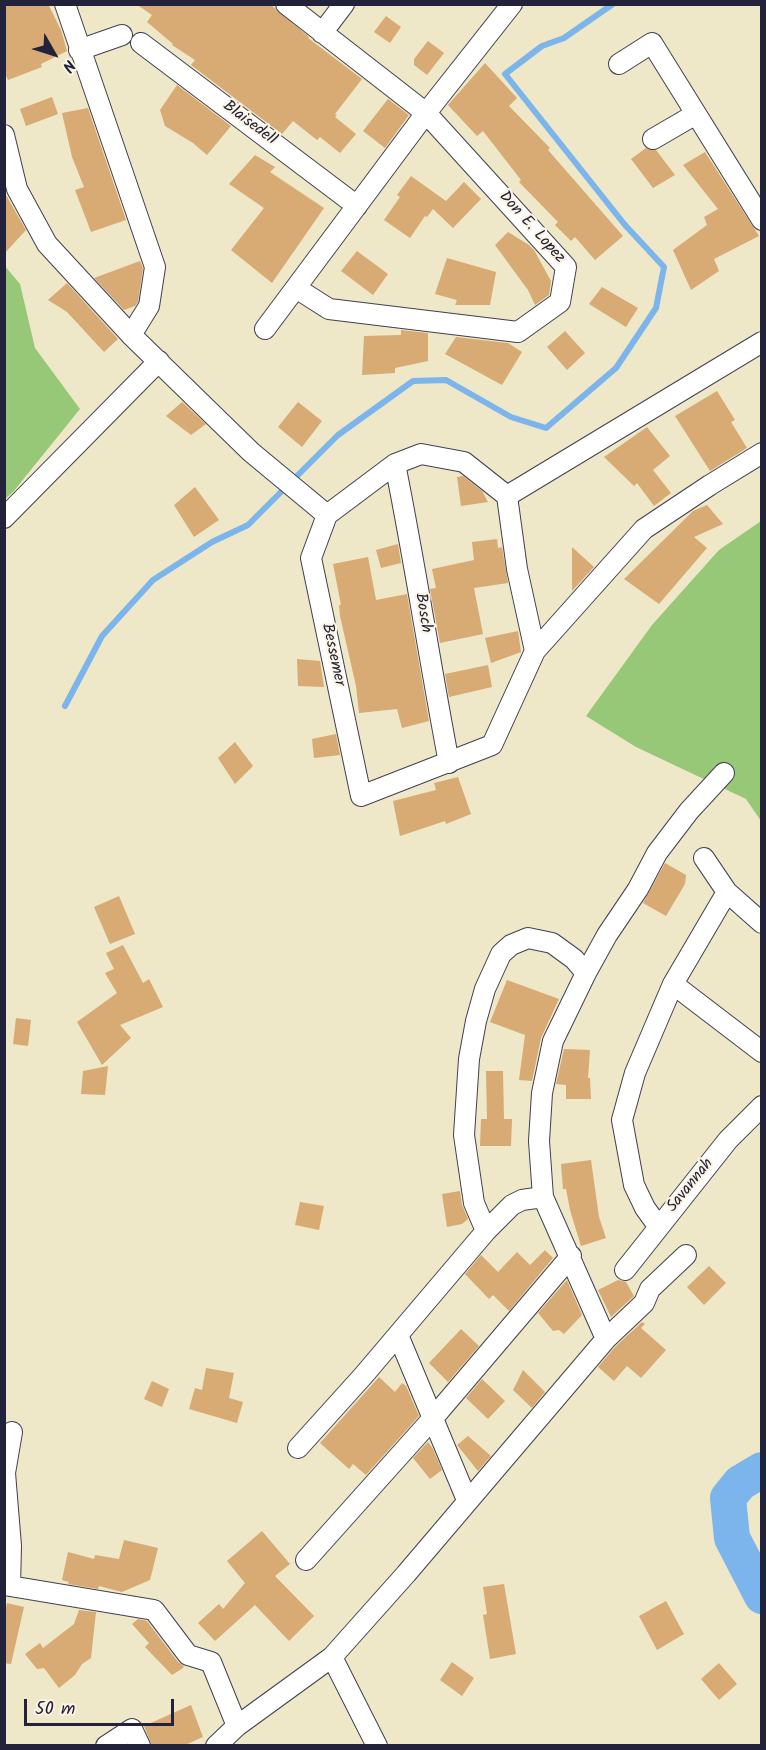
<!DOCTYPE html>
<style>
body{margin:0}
#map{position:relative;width:766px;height:1750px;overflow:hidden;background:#eee7c8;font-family:Kalam,sans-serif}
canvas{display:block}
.frame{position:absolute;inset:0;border:6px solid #22223b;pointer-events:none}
.north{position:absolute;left:24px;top:24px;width:60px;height:60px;-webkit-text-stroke:4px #fcf5e5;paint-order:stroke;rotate:129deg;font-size:16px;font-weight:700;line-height:24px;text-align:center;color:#22223b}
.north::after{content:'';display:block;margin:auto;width:21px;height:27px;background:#22223b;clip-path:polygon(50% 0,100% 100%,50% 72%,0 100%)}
.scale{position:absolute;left:24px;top:1699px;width:150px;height:27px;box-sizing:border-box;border:3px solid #22223b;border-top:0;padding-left:8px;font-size:18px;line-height:21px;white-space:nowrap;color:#22223b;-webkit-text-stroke:4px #fcf5e5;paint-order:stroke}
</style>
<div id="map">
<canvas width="766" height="1750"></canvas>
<div class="frame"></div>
<div class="north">N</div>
<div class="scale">50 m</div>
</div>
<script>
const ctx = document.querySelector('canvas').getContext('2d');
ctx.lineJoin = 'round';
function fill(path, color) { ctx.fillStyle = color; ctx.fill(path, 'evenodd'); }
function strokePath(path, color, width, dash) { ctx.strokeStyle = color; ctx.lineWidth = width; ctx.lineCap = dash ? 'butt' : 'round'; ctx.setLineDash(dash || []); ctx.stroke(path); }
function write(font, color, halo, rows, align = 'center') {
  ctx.font = font + ' Kalam,sans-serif'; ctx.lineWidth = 4.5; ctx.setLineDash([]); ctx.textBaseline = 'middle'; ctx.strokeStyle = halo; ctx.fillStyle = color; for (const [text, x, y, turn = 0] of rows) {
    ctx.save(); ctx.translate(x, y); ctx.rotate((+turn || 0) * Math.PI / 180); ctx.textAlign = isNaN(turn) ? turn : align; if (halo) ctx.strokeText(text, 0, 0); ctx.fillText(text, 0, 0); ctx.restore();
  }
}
fill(new Path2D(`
 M4,265L20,284L35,348L80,409L13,492L5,499Z
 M761,521V821L746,799L636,747L586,716L652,625L719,550Z`), '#97c877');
strokePath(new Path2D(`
 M65,706L102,636L153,580L212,542L248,525L338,435L413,381L446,380L511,417L546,428L616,368L656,308L664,267L625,225L505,74L542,46L564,38L613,4`), '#7cb4ec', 6);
strokePath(new Path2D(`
 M762,1470L740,1483L728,1498L732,1538L762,1596`), '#7cb4ec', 36);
fill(new Path2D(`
 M4,4H48L61,30L67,51L41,64L42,67L8,80L4,71Z
 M136,4H270L309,37L308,38L362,79L335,114L337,115L335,117L356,134L340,153L320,137L317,140L293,121L282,134L191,65L195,60L172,45L173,44L147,22L152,15Z
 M386,16L401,27L390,43L374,32Z
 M428,41L444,53L427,75L414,65V59Z
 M485,63L517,98L509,106L550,148L548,150L623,236L595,260L575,237L571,241L555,225L558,222L519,182L521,180L483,131L477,136L448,105Z
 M177,85L231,126L207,155L193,143L165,126L160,110Z
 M52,97L58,114L26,126L20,109Z
 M388,99L409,115L385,148L363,131Z
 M88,108L126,220L91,232L75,190L84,187L72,157L62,113Z
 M646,148L656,150L675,175L653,188L631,159Z
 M705,152L759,236L714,259L719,271L691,290L673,250L707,225L704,217L718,209L683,165Z
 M255,155L275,167L270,172L324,208L272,283L231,250L264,208L229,184Z
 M411,176L446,201L464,182L481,199L453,228L433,209L427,217L425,216L410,238L384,220L400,197L397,195Z
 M4,195H6L26,230L4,254Z
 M508,232L529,245L534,250L551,281L549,295L535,305L528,290L495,245Z
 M357,251L388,274L373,295L341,271Z
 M447,258L496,272L490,305H455L457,300L435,294Z
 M140,261L143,268L138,302L135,306L124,310L94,278Z
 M67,283L118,339L104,352L67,312L48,300Z
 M602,287L638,308L626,327L589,304Z
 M401,330L428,333V361L395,368V373L362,375L364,336L401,335Z
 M565,331L585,353L567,370L547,347Z
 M456,337L508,343L522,352L502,385L445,354Z
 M717,391L735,420L731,422L747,448L710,471L675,416Z
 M182,402L206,424L191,435L166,416Z
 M298,402L322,421L302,447L278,427Z
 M647,427L670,456L653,470L671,493L654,506L637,483L634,486L604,457Z
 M463,476L482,491L488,502L461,506L457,477Z
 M195,487L219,520L194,537L174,505Z
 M707,505L723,524L694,537L707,548L659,604L624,579L693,511Z
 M497,539L498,548L502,547L508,583L474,588L483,634L440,643L430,589L436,588L432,569L474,560L472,542Z
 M398,544L401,563L381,568L376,550Z
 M572,547L594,567L572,591Z
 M368,557L376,600L407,594L429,721L402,728L397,709L359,713L356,686L340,616L339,605H341L333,564Z
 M518,631L521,652L491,663L485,638Z
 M297,659L320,661L324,687L298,686Z
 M488,665L492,687L449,697L445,674Z
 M336,734L340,755L314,758L312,739Z
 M235,742L253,766L235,784L218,758Z
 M458,777L471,814L446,824L445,821L400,836L393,801L436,790L434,783Z
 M665,863L686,875L685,884L666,916L643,903Z
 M119,896L135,934L110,944L94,907Z
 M123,945L143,983L149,979L163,1007L120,1025L131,1038L102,1065L77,1022L117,993L105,973L114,969L106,953Z
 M507,980L559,999L541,1038L532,1081L519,1080L525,1035L490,1022Z
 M16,1018L31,1020L28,1046L13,1044Z
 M564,1049L590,1050L588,1078H590L591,1099H566V1085L556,1084Z
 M108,1066L105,1095L81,1094L83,1071Z
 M486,1071H503L504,1119H512L511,1146H480L481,1119H487Z
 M591,1160L599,1217L606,1238L581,1246L570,1210L566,1189H563L561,1164Z
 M460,1191L462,1205L468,1219L462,1224L447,1227L442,1194Z
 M300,1202L324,1206L319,1230L295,1225Z
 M545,1250L553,1258L509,1311L493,1295L489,1299L465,1274L481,1255L498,1272L517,1252L530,1265Z
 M709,1266L726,1283L704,1305L687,1287Z
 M567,1280L582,1315L564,1334L559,1330L553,1331L538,1313Z
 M618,1280L626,1282L634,1296L611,1317L598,1290Z
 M642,1322L645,1324L641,1328L666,1350L641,1378L627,1366L614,1381L598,1367L615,1347Z
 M461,1329L479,1346L448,1382L429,1363Z
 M206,1368L234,1373L229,1398L243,1402L237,1423L189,1409L195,1388L202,1390Z
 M523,1370L545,1392L532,1408L513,1390Z
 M379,1377L395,1392L402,1383L406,1386L419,1416L366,1475L353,1464L349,1469L320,1443Z
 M482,1379L505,1401L488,1419L466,1398Z
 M152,1381L169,1389L162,1407L144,1399Z
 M468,1436L491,1456L478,1471L457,1445Z
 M428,1442L433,1449L442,1470L430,1479L413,1458Z
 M262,1531L290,1564L275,1576L314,1616L289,1641L255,1605L215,1641L198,1623L219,1604L223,1609L245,1583L227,1561Z
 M124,1540L158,1548L150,1580L122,1592L99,1586L98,1589L68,1584L69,1582L62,1580L68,1552L94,1559L95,1555L119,1559Z
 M504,1584L516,1654L490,1659L483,1615L487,1614L483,1587Z
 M666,1601L684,1634L657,1650L639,1616Z
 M7,1603L24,1607L11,1664L4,1663V1616Z
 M79,1610L96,1612L91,1658L82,1664L75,1675L59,1688L44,1668L37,1669L25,1654L40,1643L43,1648L74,1624Z
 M138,1619L147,1621L178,1662L184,1666L183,1668L172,1675L145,1647L149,1643L132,1624Z
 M452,1662L474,1678L462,1696L440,1680Z
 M719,1663L737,1684L719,1700L701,1679Z
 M191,1705L203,1737L183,1746H152L144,1726Z`), '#d8aa74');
const minor = new Path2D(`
 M65,4L155,267L149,306L131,335
 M286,4L426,113L566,267L560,302L518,332L329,309L296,288
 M322,33L344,4
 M141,43L357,206
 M79,50L122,35
 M619,64L652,43L762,220
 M4,135L17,189L47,244L131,335L251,452L327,515
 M653,139L696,114
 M265,329L426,113L512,4
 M395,464C415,563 430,664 449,763
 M507,496L762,342
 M327,515L311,558L361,796L492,745L535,651L644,529L710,485L762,453
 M327,515L395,464L421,454L464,462L507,496L517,569L535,651
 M4,518L159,361
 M704,858L727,892L762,923
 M673,984L762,1052
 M658,1226L645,1208L634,1185L622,1120L635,1073L673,984L727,892
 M486,1231L474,1203L464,1135L469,1059L476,1021L485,989L501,954L511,945L528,938L552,943L574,959L586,973
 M625,1270L728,1140L762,1106
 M398,1335L467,1500
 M606,1339L543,1197L539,1141L542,1093L553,1041L586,973L607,935L638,889L657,853L689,811L724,773
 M298,1448L363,1376L486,1231L512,1205L522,1200L543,1197
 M306,1560L434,1417L571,1256
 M4,1585L154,1610L188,1655L211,1662L237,1726
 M10,1586L11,1546L5,1473L12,1432
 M332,1657L377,1746
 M106,1746L132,1729L140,1746
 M216,1746L237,1726L332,1657L406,1574L606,1339L644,1303L650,1289L686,1255`);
strokePath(minor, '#414050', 22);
strokePath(minor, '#fff', 20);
write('16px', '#22223b', '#fcf5e5', [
 ["Blaisedell",249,124,37],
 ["Don E. Lopez",531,228,48],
 ["Bosch",422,613,81],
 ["Bessemer",332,655,78],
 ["Savannah",691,1186,-51]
]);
</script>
